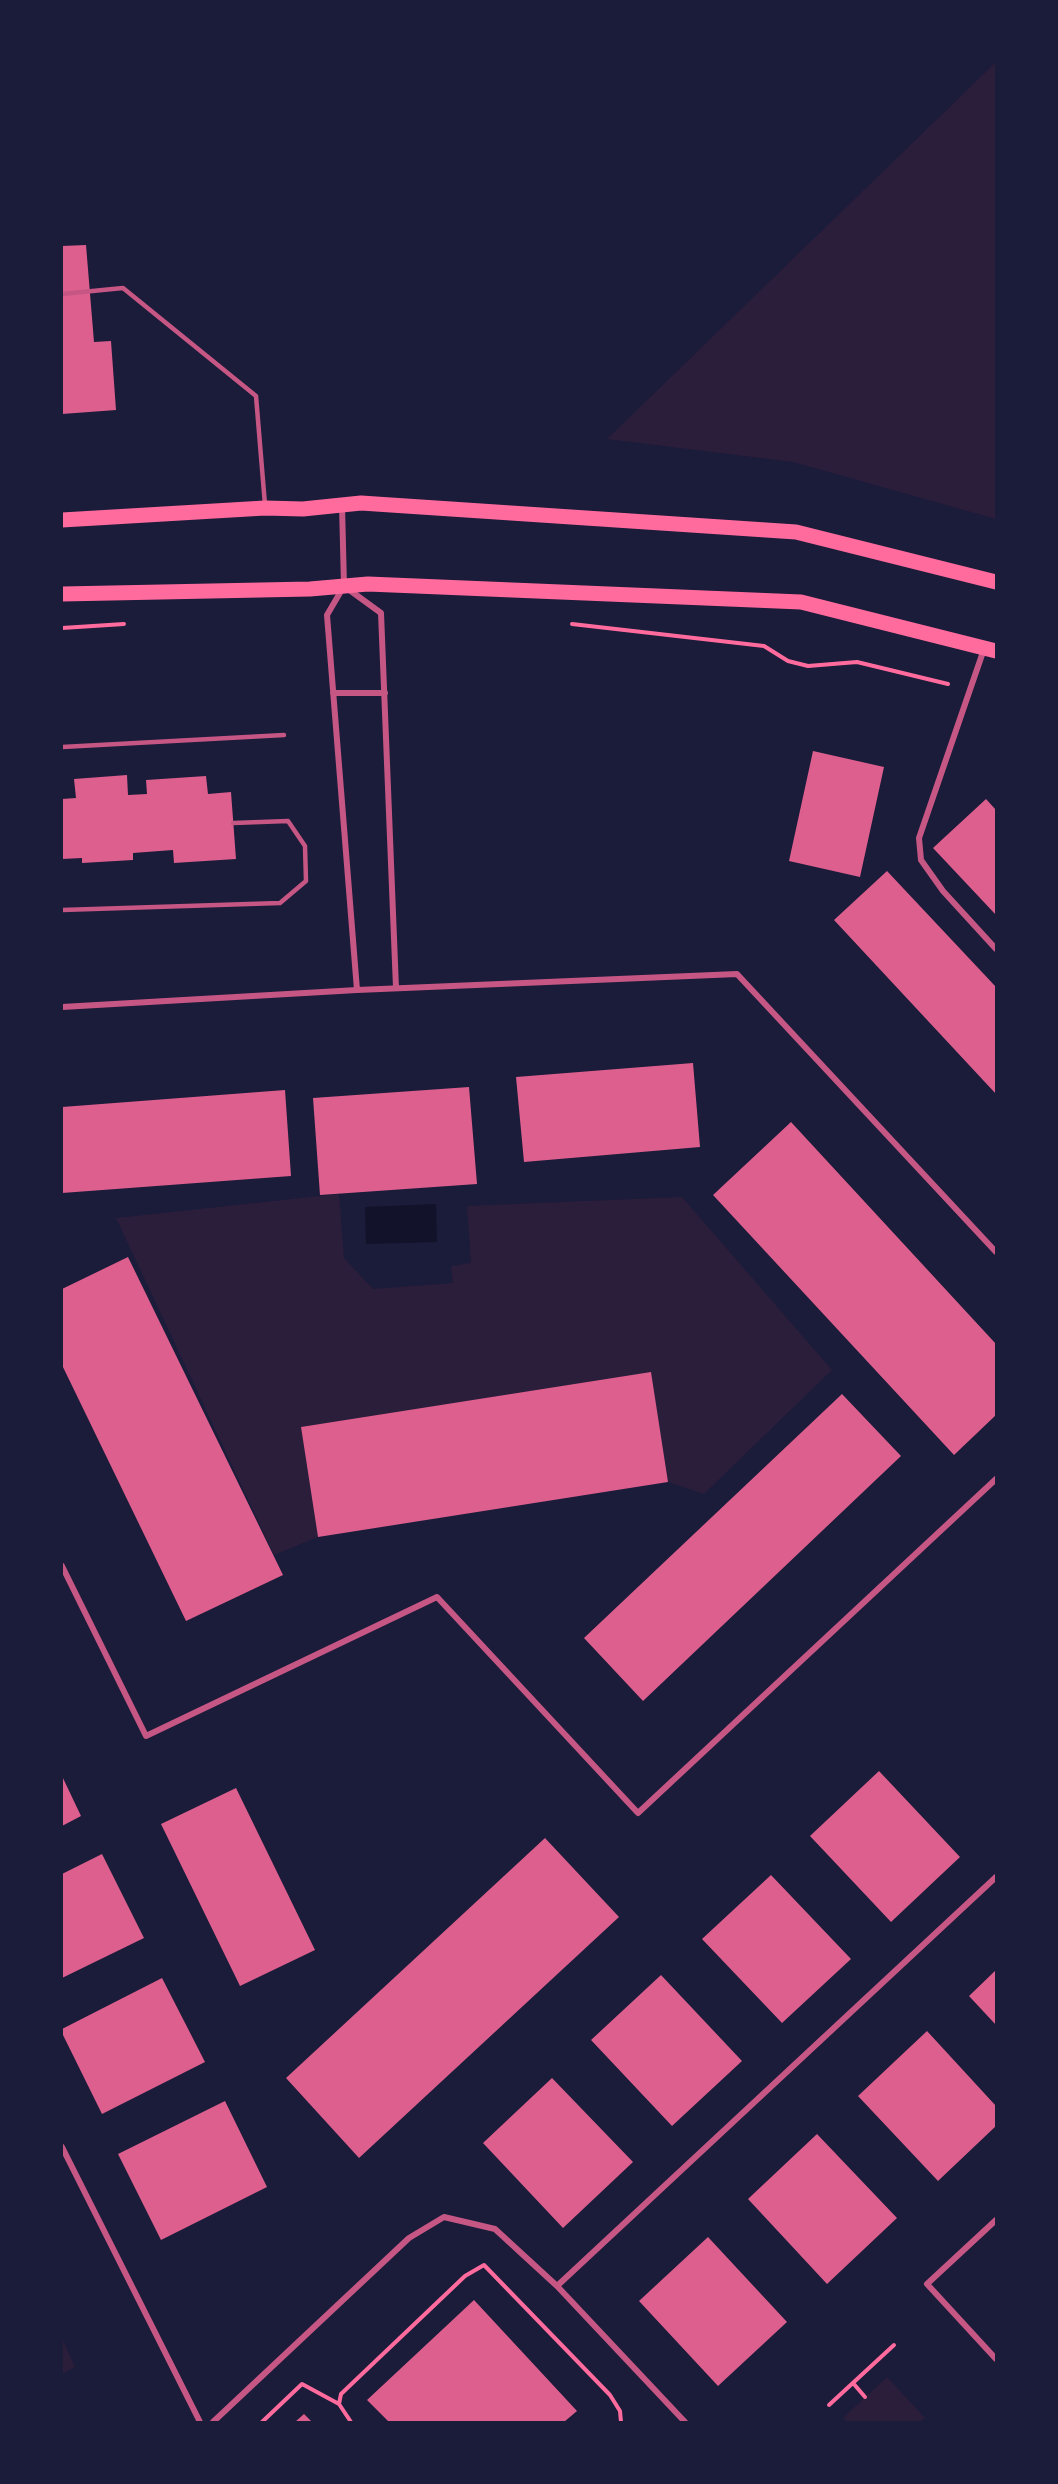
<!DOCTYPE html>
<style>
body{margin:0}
#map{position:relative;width:1058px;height:2484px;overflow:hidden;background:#1b1b3a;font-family:"Noto Sans",sans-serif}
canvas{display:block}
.frame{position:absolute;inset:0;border:63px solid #1b1b3a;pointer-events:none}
</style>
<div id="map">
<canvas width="1058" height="2484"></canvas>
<div class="frame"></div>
</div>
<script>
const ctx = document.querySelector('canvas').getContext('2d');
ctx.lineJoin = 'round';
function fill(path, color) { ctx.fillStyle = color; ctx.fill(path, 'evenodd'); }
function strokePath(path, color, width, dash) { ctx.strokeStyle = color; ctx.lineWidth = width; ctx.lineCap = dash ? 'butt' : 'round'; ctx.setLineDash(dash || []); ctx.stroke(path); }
fill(new Path2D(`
 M996,62V519L793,462L607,439Z
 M339,1194L344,1258L373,1289L453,1283L451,1266L471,1263L467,1206L682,1197L832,1370L704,1494L668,1482L651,1373L301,1428L318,1537L274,1555L116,1218Z
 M62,2338L75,2367L62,2374Z
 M887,2377L925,2418L920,2422H847L843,2418Z`), '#2a1e3b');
fill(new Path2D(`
 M436,1204L437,1242L366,1244L365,1207Z`), '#12122b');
fill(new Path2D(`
 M86,245L94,342L111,341L116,410L62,414V246Z
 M813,751L884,767L860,877L789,861Z
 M127,775L128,795L147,794L146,780L206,776L208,794L231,792L236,859L174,863L173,850L133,853V860L82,863V858L62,859V799L76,798L74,779Z
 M986,799L996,810V915L933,848Z
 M887,871L996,987V1094L834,920Z
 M693,1063L700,1147L524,1162L516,1077Z
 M469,1087L477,1184L320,1195L313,1098Z
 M285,1090L291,1176L62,1193V1107Z
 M791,1122L996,1344V1415L954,1455L713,1195Z
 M128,1257L283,1575L186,1621L62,1365V1289Z
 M651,1372L668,1482L318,1537L301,1427Z
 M842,1394L901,1456L643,1701L584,1638Z
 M879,1771L960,1857L891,1922L810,1836Z
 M62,1776L81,1816L62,1826Z
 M236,1788L315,1950L240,1986L161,1824Z
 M545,1838L619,1917L359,2158L286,2078Z
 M102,1854L144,1938L62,1978V1874Z
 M771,1875L851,1959L782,2023L702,1939Z
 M996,1970V2025L969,1996Z
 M661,1975L742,2061L672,2126L591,2040Z
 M162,1978L205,2062L102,2114L62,2033V2029Z
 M927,2031L996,2106V2126L938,2181L858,2096Z
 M552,2078L633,2162L563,2228L483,2143Z
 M225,2101L267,2187L161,2240L118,2154Z
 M817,2134L897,2218L827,2284L748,2199Z
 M708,2237L787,2322L718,2386L639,2301Z
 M474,2300L577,2411L564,2422H389L367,2400Z
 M304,2414L312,2422H295Z`), '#dd5f8e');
strokePath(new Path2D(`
 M572,624L764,646L788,661L808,666L857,662L948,684
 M62,628L124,624
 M853,2383L865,2397
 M829,2405L894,2345
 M262,2422L302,2384L339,2404
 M351,2422L339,2404L341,2394L465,2276L484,2265L610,2395L620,2411L621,2422`), '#ff6b9d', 4);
strokePath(new Path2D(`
 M62,294L123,288L256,396L265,505
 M62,747L284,735
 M62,910L280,903L306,881L305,846L288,821L233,823`), '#c65784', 4.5);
strokePath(new Path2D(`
 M342,505L344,586L327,615L357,990
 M348,589L381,613L396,988
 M984,649L919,838L921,860L943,891L996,949
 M333,693H385
 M62,1007L357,990L737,974L996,1252
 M62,1566L146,1736L437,1597L638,1813L996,1479
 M62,2147L200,2422
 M996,2220L927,2284L996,2359
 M557,2286L996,1877
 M213,2422L409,2238L444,2217L495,2229L557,2286L685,2422`), '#c65784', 6);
strokePath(new Path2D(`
 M62,520L265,508L303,509L361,503L796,532L996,582
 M62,594L310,589L368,584L801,602L996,651`), '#ff6b9d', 15);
</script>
